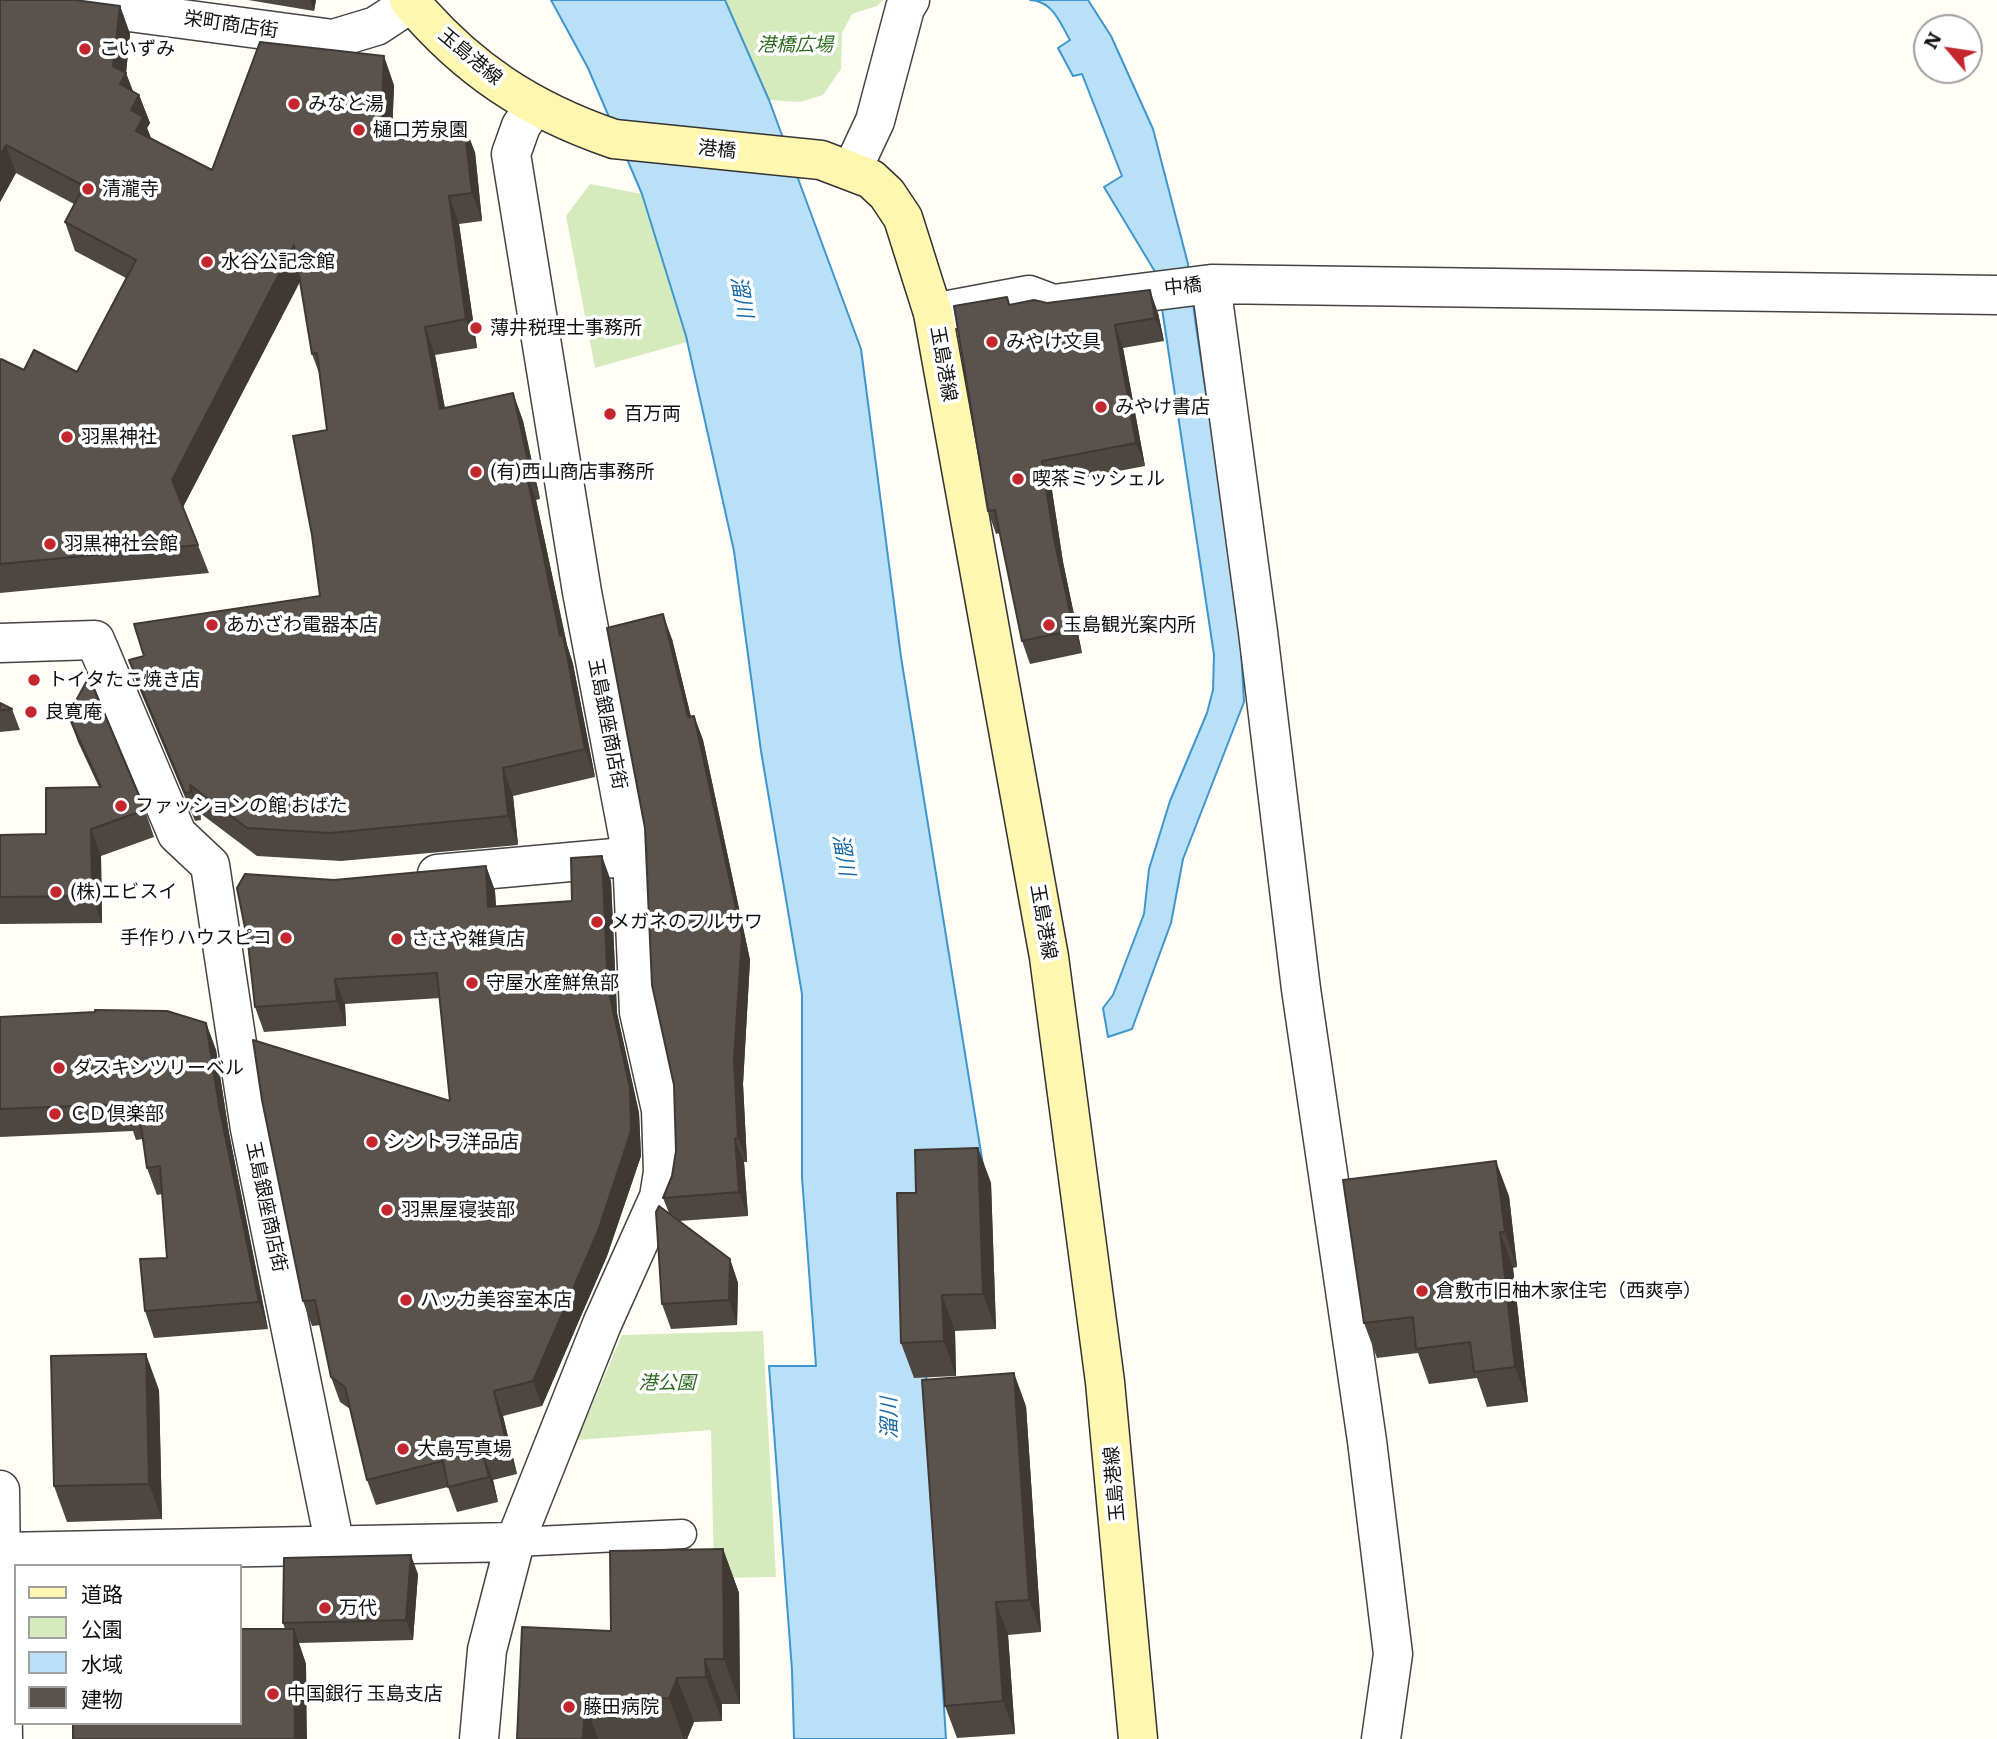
<!DOCTYPE html>
<meta charset="utf-8">
<style>
body{margin:0}
#map{position:relative;width:1997px;height:1739px;overflow:hidden;background:#fffdf5;font-family:Literata,"Noto Sans JP",serif}
canvas{display:block}
.legend{position:absolute;left:14px;top:1564px;width:228px;height:161px;box-sizing:border-box;background:#fff;border:2px solid #a0a0a0;margin:0;padding:9px 12px;list-style:none;font-size:21px;color:#111}
.legend li{display:flex;align-items:center;gap:14px;height:35px}
.legend b{width:35px;border:2px solid #a0a0a0}
.north{position:absolute;left:1913px;top:14px;width:70px;height:70px;box-sizing:border-box;background:#fff;border:2px solid #a0a0a0;border-radius:50%;rotate:299deg;font-size:19px;font-weight:700;line-height:28px;text-align:center;color:#111}
.north::after{content:'';display:block;margin:auto;width:24px;height:32px;background:#c4262e;clip-path:polygon(50% 0,100% 100%,50% 72%,0 100%)}
</style>
<div id="map">
<canvas width="1997" height="1739"></canvas>
<ul class="legend">
<li><b style="height:9px;background:#fff6b0"></b>道路</li>
<li><b style="height:19px;background:#d5ebbd"></b>公園</li>
<li><b style="height:19px;background:#b9e0f7"></b>水域</li>
<li><b style="height:19px;background:#5a524d"></b>建物</li>
</ul>
<div class="north">N</div>
</div>
<script>
const ctx = document.querySelector('canvas').getContext('2d');
ctx.lineJoin = 'round';
function fill(path, color) { ctx.fillStyle = color; ctx.fill(path, 'evenodd'); }
function strokePath(path, color, width, dash) { ctx.strokeStyle = color; ctx.lineWidth = width; ctx.lineCap = dash ? 'butt' : 'round'; ctx.setLineDash(dash || []); ctx.stroke(path); }
function write(font, color, halo, rows, align = 'center') {
  ctx.font = font + ' Literata,"Noto Sans JP",serif'; ctx.lineWidth = 7; ctx.setLineDash([]); ctx.textBaseline = 'middle'; ctx.strokeStyle = halo; ctx.fillStyle = color; for (const [text, x, y, turn = 0] of rows) {
    ctx.save(); ctx.translate(x, y); ctx.rotate((+turn || 0) * Math.PI / 180); ctx.textAlign = isNaN(turn) ? turn : align; if (halo) ctx.strokeText(text, 0, 0); ctx.fillText(text, 0, 0); ctx.restore();
  }
}
fill(new Path2D(`
 M725,0H883L877,6L852,14L842,33L841,69L823,95L800,102L769,100Z
 M590,184L647,195L687,342L595,368L566,216Z
 M763,1331L776,1577L714,1578L711,1430L577,1440L622,1335Z`), '#d5ebbd');
const water = new Path2D(`
 M551,0H725L769,100L861,349L901,657L983,1165L924,1387L946,1739H794L792,1670L769,1366H816L802,1177V994L761,751L734,551L686,336L642,194L588,68Z
 M1030,0H1088L1111,36L1153,129L1188,264L1196,326L1239,613L1244,702L1183,859L1171,923L1132,1029L1108,1037L1103,1008L1113,995L1144,914L1149,869L1170,801L1207,713L1213,690L1214,655L1157,275L1104,187L1122,176L1082,74L1073,76L1058,48L1070,40C1060,23 1053,1 1030,0Z`);
fill(water, '#b9e0f7');
strokePath(water, '#3f96cf', 2);
const lane = new Path2D(`
 M515,1542L682,1534`);
const street = new Path2D(`
 M0,3H61L333,39L376,26L411,3
 M852,170L875,121L905,8L910,0
 M1211,284L1258,632L1301,989L1367,1441L1393,1654L1381,1739
 M933,313L1029,295L1053,304L1211,284L1997,295
 M0,643L95,640L177,834L210,865L250,1129L335,1546
 M437,874L625,857
 M0,1490L3,1739
 M2,1552L515,1542
 M479,1739L487,1650L515,1542L602,1324L659,1197L663,1172L661,1110L639,1012L632,856L582,592L511,154L521,126L534,107`);
const secondary = new Path2D(`
 M409,0C467,69 529,110 614,139L821,160L871,179L887,194L903,218L933,313L1049,957L1105,1382L1138,1739`);
strokePath(lane, '#444', 31);
strokePath(street, '#444', 41);
strokePath(secondary, '#333', 41);
strokePath(lane, '#fff', 28);
strokePath(street, '#fff', 38);
strokePath(secondary, '#fff6b0', 38);
fill(new Path2D(`
 M0,0L120,6L130,34L126,73L133,91L139,95L150,123L147,128L151,139L212,170L394,85L392,134L475,152L482,221L459,224L477,348L435,355L445,408L513,393L523,421L540,499L536,500L567,645L573,664L595,777L513,796L518,845L341,861L257,856L200,813L201,820L195,821L139,688L129,660L144,656L320,596L327,430L319,373L312,354L300,282L183,507L209,573L0,593V361L24,370L77,372L126,278L75,251L65,222L74,204L16,173L0,202Z
 M248,0H316L314,11Z
 M1007,297L1010,305L1047,303L1158,313L1164,341L1123,348L1145,466L1051,484L1063,562L1082,653L1030,664L1022,641L1000,533L996,534L988,511Z
 M672,639L691,717L694,716L703,740L750,960L743,1084L747,1162H744L748,1216L679,1221L730,1259L738,1283L737,1325L671,1329L662,1304L669,1213L663,1198L672,1176L676,1151L674,1085Z
 M0,703L12,709L20,730L0,732Z
 M68,715L145,810L154,837L101,856L102,923L0,924V835L46,834L99,787L78,742Z
 M486,866L495,891L496,906L572,901L611,881L617,1013L639,1113L641,1156L607,1256L542,1406L503,1416L517,1474L493,1480L498,1502L457,1512L448,1487L376,1505L367,1480L350,1409L340,1402L331,1377L321,1325L312,1326L303,1301L450,1101L440,998L345,1004L346,1026L264,1032L255,1007L334,880Z
 M0,1017L206,1023L216,1050L229,1133L268,1329L154,1338L145,1311L167,1258L162,1194L157,1195L147,1168L143,1139L136,1140L133,1131L0,1137Z
 M978,1148L991,1183L996,1329L955,1331L956,1376L914,1378L901,1343L916,1193Z
 M1509,1196L1517,1267L1513,1268L1528,1402L1487,1407L1477,1378L1429,1384L1418,1353L1377,1358L1364,1323Z
 M159,1390L162,1519L67,1522L54,1486Z
 M1026,1406L1041,1632L1008,1635L1015,1734L957,1738L945,1706Z
 M723,1549L739,1593L740,1704H722V1721L694,1722L687,1739H517L611,1631Z
 M418,1574L413,1640L299,1643L306,1664L285,1629L283,1623Z`), '#4d4742');
fill(new Path2D(`
 M310,0H316L314,11Z
 M120,6L130,34L126,73L136,101L139,95L150,123L147,128L154,145L136,131L113,66Z
 M384,56L394,85L391,163L381,135Z
 M464,124L475,152L482,221L472,193Z
 M6,145L16,173L0,202V155Z
 M449,196L459,224L477,348L466,319Z
 M294,245L304,273L182,509L172,480Z
 M1150,290L1158,313L1164,341L1155,318Z
 M1115,325L1123,348L1145,466L1136,443Z
 M425,327L435,355L450,437L440,409Z
 M513,393L523,421L540,499L530,470Z
 M1042,461L1051,484L1063,562L1082,653L1074,630L1054,539Z
 M526,471L536,500L567,645L573,664L595,777L585,749Z
 M663,614L672,639L697,742L688,717Z
 M694,716L703,740L750,960L743,1084L747,1162L738,1138L734,1060Z
 M503,768L513,796L518,845L508,816Z
 M190,785L200,813L201,820L191,792Z
 M91,829L101,856L102,923L92,896Z
 M602,856L611,881L617,1013L639,1113L641,1156L607,1256L542,1406L533,1381L608,988Z
 M486,866L495,891L497,932L488,907Z
 M335,979L345,1004L346,1026L337,1001Z
 M206,1023L216,1050L229,1133L268,1329L259,1302L219,1106Z
 M735,1138L744,1162L748,1216L739,1192Z
 M978,1148L991,1183L996,1329L983,1294Z
 M1496,1161L1509,1196L1517,1267L1505,1232Z
 M1500,1232L1513,1268L1528,1402L1515,1367Z
 M730,1259L738,1283L737,1325L729,1300Z
 M942,1295L955,1331L956,1376L944,1341Z
 M146,1354L159,1390L162,1519L149,1484Z
 M1014,1373L1026,1406L1041,1632L1029,1600Z
 M494,1391L503,1416L517,1474L508,1449Z
 M483,1455L493,1480L498,1502L489,1477Z
 M723,1549L739,1593L740,1704L724,1659Z
 M411,1555L418,1574L413,1640L406,1620Z
 M996,1602L1008,1635L1015,1734L1003,1701Z
 M294,1629L306,1664L307,1739H295Z
 M705,1659L722,1704V1721L706,1677Z
 M677,1678L694,1722L687,1739H684L669,1698Z
 M585,1703L598,1739H583Z`), '#3f3936');
const building = new Path2D(`
 M0,0H75L120,6L113,66L126,73L120,84L139,95L131,110L143,117L136,131L212,170L260,42L384,56L381,135L464,124L472,193L449,196L466,319L425,327L440,409L513,393L530,470L526,471L560,636L563,635L585,749L503,768L508,816L330,833L247,828L190,785L191,792L185,793L129,660L144,656L134,624L320,596L312,535L293,436L327,430L317,353L312,354L294,245L172,480L198,545L0,564V361L1,359L24,370L34,350L77,372L136,260L65,222L84,186L6,145L0,155Z
 M1150,290L1155,318L1115,325L1136,443L1042,461L1054,539L1074,630L1022,641L995,510L988,511L954,306L1007,297L1009,305L1034,300L1047,303Z
 M663,614L688,717L694,716L742,936L734,1060L738,1138H735L739,1192L663,1198L672,1176L676,1151L674,1085L652,985L645,828L607,628Z
 M89,677L145,810L91,829L92,896L0,897V835L46,834V788L101,787L68,715Z
 M0,703L12,709L0,710Z
 M602,856L608,988L630,1088L631,1131L598,1231L533,1381L494,1391L508,1449L483,1455L489,1477L448,1487L443,1461L367,1480L345,1387L331,1377L315,1300L303,1301L262,1100L253,1040L450,1101L437,973L335,979L337,1001L255,1007L248,943L237,888L245,874L334,880L486,866L488,907L572,901L571,858Z
 M95,1010L167,1011L206,1023L219,1106L259,1302L145,1311L140,1259L167,1258L160,1166L147,1168L139,1111L126,1113L125,1104L0,1109V1017L95,1012Z
 M978,1148L983,1294L942,1295L944,1341L901,1343L897,1193H916L915,1150Z
 M1496,1161L1505,1232H1500L1515,1367L1474,1372L1470,1342L1416,1349L1413,1317L1364,1323L1343,1180Z
 M659,1206L730,1259L729,1300L662,1304L656,1212Z
 M146,1354L149,1484L54,1486L51,1356Z
 M1014,1373L1029,1600L996,1602L1003,1701L945,1706L922,1380Z
 M723,1549L724,1659H705L706,1677L677,1678L669,1698L585,1703L583,1739H517L522,1627L611,1631L610,1551Z
 M411,1555L406,1620L283,1623L284,1558Z
 M240,1629H294L295,1739H73V1723H240Z`);
fill(building, '#5a524d');
strokePath(building, '#3f3936', 2);
for (const [x, y, r, color] of [
 [85,49,7,"#c4262e"],
 [294,104,7,"#c4262e"],
 [359,130,7,"#c4262e"],
 [88,189,7,"#c4262e"],
 [207,262,7,"#c4262e"],
 [476,328,7,"#c4262e"],
 [992,342,7,"#c4262e"],
 [1101,407,7,"#c4262e"],
 [610,414,7,"#c4262e"],
 [67,437,7,"#c4262e"],
 [476,472,7,"#c4262e"],
 [1018,479,7,"#c4262e"],
 [50,544,7,"#c4262e"],
 [212,625,7,"#c4262e"],
 [1049,625,7,"#c4262e"],
 [34,680,7,"#c4262e"],
 [31,712,7,"#c4262e"],
 [121,806,7,"#c4262e"],
 [56,892,7,"#c4262e"],
 [597,922,7,"#c4262e"],
 [286,938,7,"#c4262e"],
 [397,939,7,"#c4262e"],
 [472,983,7,"#c4262e"],
 [59,1068,7,"#c4262e"],
 [55,1114,7,"#c4262e"],
 [372,1142,7,"#c4262e"],
 [387,1210,7,"#c4262e"],
 [1422,1291,7,"#c4262e"],
 [406,1300,7,"#c4262e"],
 [403,1449,7,"#c4262e"],
 [325,1608,7,"#c4262e"],
 [273,1694,7,"#c4262e"],
 [569,1707,7,"#c4262e"]
]) { const dot = new Path2D(); dot.arc(x, y, r, 0, 2 * Math.PI); ctx.fillStyle = color; ctx.fill(dot); strokePath(dot, '#fff', 2.5); }
write('19px', '#111', '#fff', [
 ["栄町商店街",231,25,8],
 ["玉島港線",470,57,40],
 ["港橋",717,150,6],
 ["中橋",1183,287,-6],
 ["玉島港線",943,364,80],
 ["玉島銀座商店街",607,724,79],
 ["玉島港線",1043,922,80],
 ["玉島銀座商店街",266,1207,78],
 ["玉島港線",1115,1484,-95]
]);
write('italic 19px', '#2f6b1f', '#fff', [
 ["港橋広場",795,45],
 ["港公園",667,1383]
]);
write('19px', '#111', '#fff', [
 ["こいずみ",99,49],
 ["みなと湯",308,104],
 ["樋口芳泉園",373,130],
 ["清瀧寺",102,189],
 ["水谷公記念館",221,262],
 ["薄井税理士事務所",490,328],
 ["みやけ文具",1006,342],
 ["みやけ書店",1115,407],
 ["百万両",624,414],
 ["羽黒神社",81,437],
 ["(有)西山商店事務所",490,472],
 ["喫茶ミッシェル",1032,479],
 ["羽黒神社会館",64,544],
 ["あかざわ電器本店",226,625],
 ["玉島観光案内所",1063,625],
 ["トイタたこ焼き店",48,680],
 ["良寛庵",45,712],
 ["ファッションの館 おばた",135,806],
 ["(株)エビスイ",70,892],
 ["メガネのフルサワ",611,922],
 ["手作りハウスピコ",272,938,"right"],
 ["ささや雑貨店",411,939],
 ["守屋水産鮮魚部",486,983],
 ["ダスキンツリーベル",73,1068],
 ["ＣＤ倶楽部",69,1114],
 ["シントヲ洋品店",386,1142],
 ["羽黒屋寝装部",401,1210],
 ["倉敷市旧柚木家住宅（西爽亭）",1436,1291],
 ["ハッカ美容室本店",420,1300],
 ["大島写真場",417,1449],
 ["万代",339,1608],
 ["中国銀行 玉島支店",287,1694],
 ["藤田病院",583,1707]
], 'left');
write('italic 21px', '#1768a6', '#fff', [
 ["溜川",741,297,80],
 ["溜川",843,855,80],
 ["溜川",890,1418,-91]
]);
</script>
